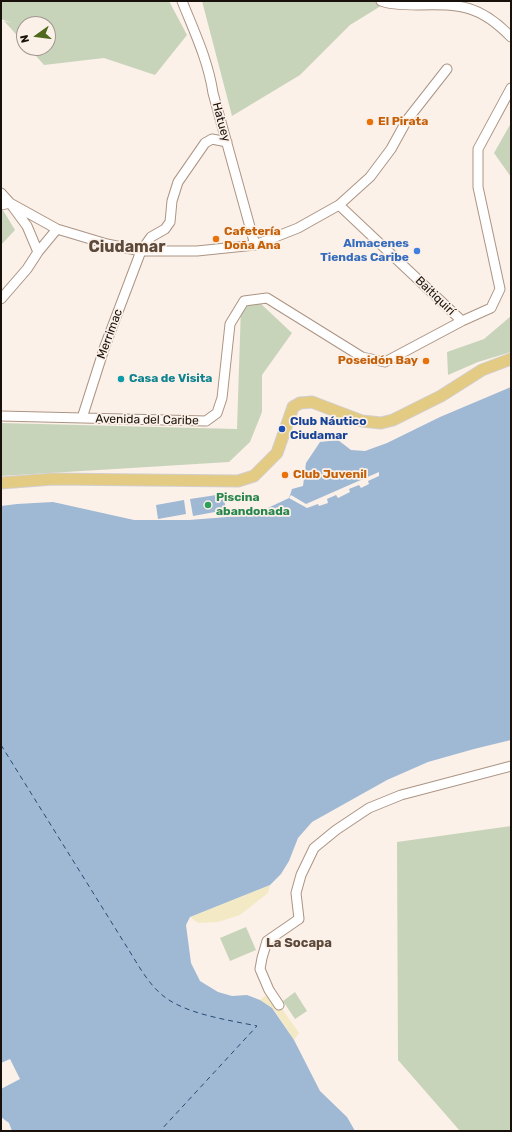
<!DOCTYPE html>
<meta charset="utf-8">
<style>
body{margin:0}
#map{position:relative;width:512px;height:1132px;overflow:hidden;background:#fbf1e9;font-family:Rubik,sans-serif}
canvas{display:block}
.frame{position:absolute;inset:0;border:2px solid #18100a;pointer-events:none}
.north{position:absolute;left:16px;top:16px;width:40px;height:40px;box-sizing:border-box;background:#fbf1e9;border:1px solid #a09790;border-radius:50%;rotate:256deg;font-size:11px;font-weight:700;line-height:16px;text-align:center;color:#18100a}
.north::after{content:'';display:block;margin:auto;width:14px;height:18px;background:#506a1d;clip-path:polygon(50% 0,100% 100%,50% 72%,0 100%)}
</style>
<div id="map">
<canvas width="512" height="1132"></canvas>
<div class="frame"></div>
<div class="north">N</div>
</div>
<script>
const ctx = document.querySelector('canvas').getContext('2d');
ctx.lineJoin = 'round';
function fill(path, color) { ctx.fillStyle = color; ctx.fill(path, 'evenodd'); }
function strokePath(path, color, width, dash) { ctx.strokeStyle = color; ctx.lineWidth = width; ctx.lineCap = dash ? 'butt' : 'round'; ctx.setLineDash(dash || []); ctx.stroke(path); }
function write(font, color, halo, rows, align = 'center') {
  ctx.font = font + ' Rubik,sans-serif'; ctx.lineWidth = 3.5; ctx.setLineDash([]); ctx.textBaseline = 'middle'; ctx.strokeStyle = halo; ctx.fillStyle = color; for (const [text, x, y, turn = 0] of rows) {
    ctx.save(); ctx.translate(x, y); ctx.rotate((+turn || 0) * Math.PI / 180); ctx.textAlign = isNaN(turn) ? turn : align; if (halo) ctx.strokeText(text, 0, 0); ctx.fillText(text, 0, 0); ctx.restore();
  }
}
fill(new Path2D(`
 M1,1H169L187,35L155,75L104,58L44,65L29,48H48V24H24V43L4,21L12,23L1,19Z
 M202,1H389L350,25L300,75L232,116Z
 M511,123V177L494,153Z
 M1,207L15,230L1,245Z
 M260,303L292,333L262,375V412L250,442L229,462L1,476V423L237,429L241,306Z
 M511,316V352L478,362L448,375L447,352L484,339Z
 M511,826V1131H460L398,1060L397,842Z
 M246,927L256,950L230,961L220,938Z
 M295,992L307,1011L295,1019L283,1001Z`), '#c8d4ba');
fill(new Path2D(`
 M270,885L268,893L240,915L218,922L198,923L190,917Z
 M270,992L299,1033L294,1040L275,1011L260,1000Z`), '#f3e9c4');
fill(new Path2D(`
 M511,387V740L474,749L428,762L387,780L312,822L298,838L289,861L281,874L270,885L190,917L186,925L191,963L200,981L218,992L232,996L247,995L260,1000L272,1008L294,1040L320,1091L347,1117L355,1131H12L9,1123L1,1117V506L17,504L53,502L134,520H189L253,515L289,498L292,489L303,486L306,463L320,442L338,440L351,450L365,451L387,443L440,417Z
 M223,494L226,510L193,516L190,499Z
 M184,500L186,514L158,519L156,505Z`), '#9fb8d4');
fill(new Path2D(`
 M379,472V476L368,481L369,484L361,488L359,485L349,489L350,492L338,498L336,495L327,499L328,503L319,506L318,504L307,508L289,498L291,495L306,504Z
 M10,1059L20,1079L1,1089V1063Z`), '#fbf1e9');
strokePath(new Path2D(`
 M1,745L125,944C136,961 146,981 161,994C183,1014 229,1020 257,1026L160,1131`), '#254c73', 1, [5, 4]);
const minor = new Path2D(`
 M182,1C194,31 208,60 213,93L255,245
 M381,1C391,5 407,5 418,5C461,4 480,5 511,37
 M1,193L10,203L57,229L107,244L141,251H197L255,245L298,228L339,205L370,177L391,149L407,120L447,69
 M1,205L10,203L27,226L38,252L27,269L1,299
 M339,205L462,321
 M38,252L57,229
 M1,416L206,421L217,413L222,398L230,324L244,301L267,298L362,357L385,362L462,321L491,308L500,289L478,187V149L511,88
 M82,418L105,346L141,251L151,237L165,229L170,222L172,201L178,182L205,143L212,139L227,142
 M279,1005L269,990L260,969L262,958L267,941L299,919L296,893L301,875L314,848L336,830L369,808L401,795L511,766`);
const major = new Path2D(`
 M1,483L53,479L238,481L254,476L277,453L293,407L300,403L312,402L362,421L381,423L393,420L441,396L482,370L511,359`);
strokePath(minor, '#ac9483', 11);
strokePath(major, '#d1cfce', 13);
strokePath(minor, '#fff', 9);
strokePath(major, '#e4cb84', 11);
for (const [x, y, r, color] of [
 [370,122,4,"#e8710a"],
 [216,239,4,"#e8710a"],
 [417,251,4,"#3f7fe0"],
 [426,361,4,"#e8710a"],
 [121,379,4,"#0f9aa8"],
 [282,429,4,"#1a4fb4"],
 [285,475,4,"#e8710a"],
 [208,505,4,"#2e9e5b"]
]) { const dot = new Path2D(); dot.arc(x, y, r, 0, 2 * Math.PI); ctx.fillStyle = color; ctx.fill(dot); strokePath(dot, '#fbf1e9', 1.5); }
write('12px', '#18100a', '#fbf1e9', [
 ["Hatuey",221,122,75],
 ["Baitiquirí",435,296,44],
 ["Merrimac",110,334,-70],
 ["Avenida del Caribe",147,420,1]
]);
write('bold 12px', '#c56008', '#fbf1e9', [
 ["El Pirata",378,122],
 ["Cafetería",224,232],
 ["Doña Ana",224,246],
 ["Poseidón Bay",418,361,"right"],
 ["Club Juvenil",293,475]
], 'left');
write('bold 12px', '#366cbe', '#fbf1e9', [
 ["Almacenes",409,244],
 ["Tiendas Caribe",409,258]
], 'right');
write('bold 12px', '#0d838f', '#fbf1e9', [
 ["Casa de Visita",129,379]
], 'left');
write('bold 12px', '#164399', '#fbf1e9', [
 ["Club Náutico",290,422],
 ["Ciudamar",290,436]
], 'left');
write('bold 12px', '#27864d', '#fbf1e9', [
 ["Piscina",216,498],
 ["abandonada",216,512]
], 'left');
write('bold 13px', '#5d4939', '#fbf1e9', [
 ["La Socapa",299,943]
]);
write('bold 16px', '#5d4939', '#fbf1e9', [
 ["Ciudamar",127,247]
]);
</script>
